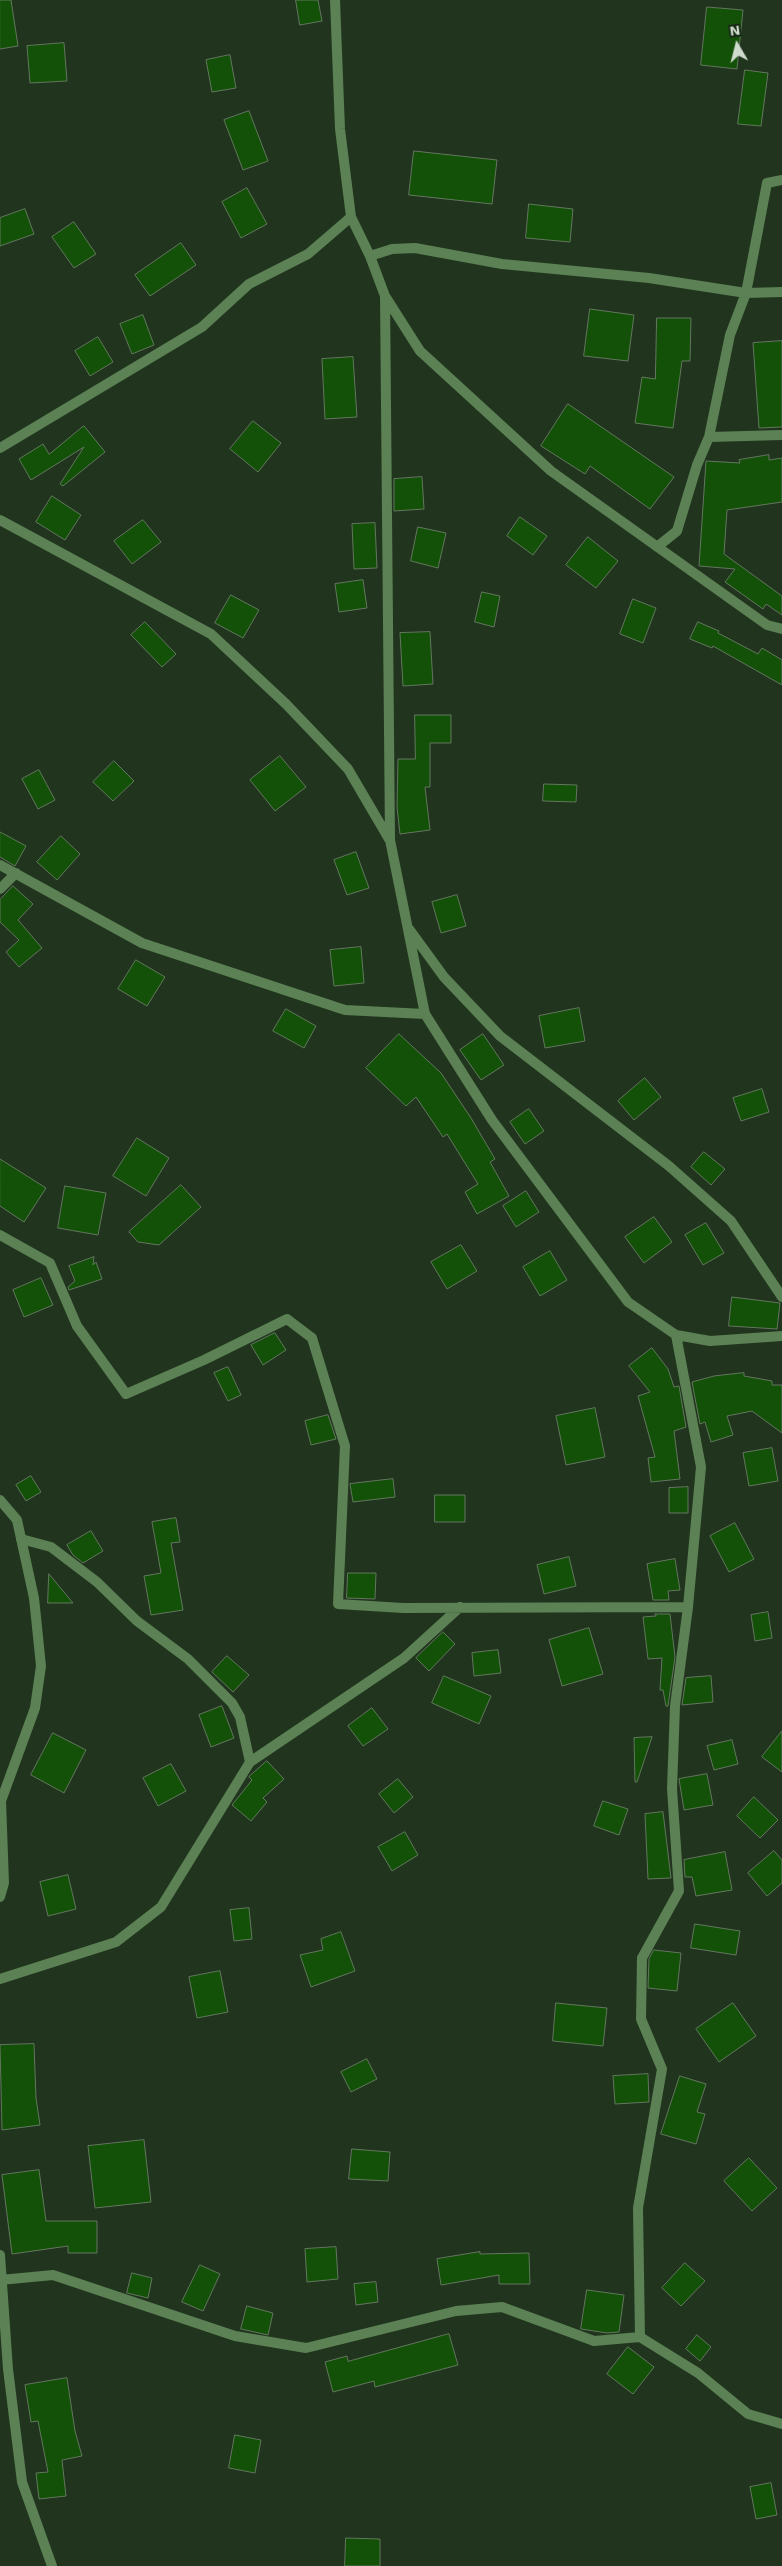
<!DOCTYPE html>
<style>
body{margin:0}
#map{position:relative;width:782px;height:2566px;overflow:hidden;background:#21341e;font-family:"Work Sans",sans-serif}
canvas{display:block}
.north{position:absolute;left:712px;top:20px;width:50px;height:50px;-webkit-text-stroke:4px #172a14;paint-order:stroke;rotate:352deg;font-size:14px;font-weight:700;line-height:20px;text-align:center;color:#cfdbcd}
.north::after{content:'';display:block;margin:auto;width:18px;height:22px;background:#cfdbcd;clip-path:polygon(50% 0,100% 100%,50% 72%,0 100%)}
</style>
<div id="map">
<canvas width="782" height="2566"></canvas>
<div class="north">N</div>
</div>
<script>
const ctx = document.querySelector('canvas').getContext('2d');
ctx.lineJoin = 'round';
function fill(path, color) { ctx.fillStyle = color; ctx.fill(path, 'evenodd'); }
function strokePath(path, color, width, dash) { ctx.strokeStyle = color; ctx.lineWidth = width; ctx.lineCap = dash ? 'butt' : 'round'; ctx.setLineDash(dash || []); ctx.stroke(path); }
const building = new Path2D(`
 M0,0H11L18,46L0,49Z
 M296,0H318L322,21L300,25Z
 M707,7L743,10L737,69L701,65Z
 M64,43L67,81L30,83L27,46Z
 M230,55L236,88L212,92L206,60Z
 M745,70L768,73L761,126L738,124Z
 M249,111L268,161L243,170L224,120Z
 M414,151L497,160L492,204L409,195Z
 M247,188L267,224L241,238L222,202Z
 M529,204L573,209L570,242L526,238Z
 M25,209L34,234L0,246V218Z
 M74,222L96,254L74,268L52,237Z
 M181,243L196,265L150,296L135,275Z
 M590,309L634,315L628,361L584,356Z
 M143,315L154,345L132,354L120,324Z
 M657,318H691L690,361H682L673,428L635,423L642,377L655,379Z
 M98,337L113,362L90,376L75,351Z
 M782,341V427L759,428L753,343Z
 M353,357L357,417L325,419L322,359Z
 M568,404L674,477L650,509L590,466L585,474L541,446Z
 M253,421L281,443L258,472L230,449Z
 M84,426L105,452L63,486L60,484L84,447L31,480L19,459L43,444L49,454Z
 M769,455V460L782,458V502L727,510L724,554L782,596V615L766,604L763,609L725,582L735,569L699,566L706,461L740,463L739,460Z
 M422,477L424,509L394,511V479Z
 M52,496L81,515L65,540L36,522Z
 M520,517L547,536L533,555L507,536Z
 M143,520L161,542L132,564L114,541Z
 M375,523L377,568L354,569L352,524Z
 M418,527L446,533L438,568L411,561Z
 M588,537L618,561L596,588L566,565Z
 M363,580L367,608L339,612L335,584Z
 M482,592L500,596L494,627L475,622Z
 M231,595L259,610L243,638L215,623Z
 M633,599L656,608L643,643L620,634Z
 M145,622L176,654L162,667L131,635Z
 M698,622L719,631L718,633L758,654L762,648L782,660V685L713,646L712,648L690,639Z
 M430,632L433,684L403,686L400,633Z
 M415,715H451V743H430V787H425L430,830L400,834L397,807L398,759H415Z
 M280,756L306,787L275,811L250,780Z
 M114,761L134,781L113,801L93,782Z
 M39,770L55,800L38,809L22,779Z
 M544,784L577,785L576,802L543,801Z
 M0,832L26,846L15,866L0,857Z
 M61,836L80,854L57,880L37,862Z
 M356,852L369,888L347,895L334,860Z
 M13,886L33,904L18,920L42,948L19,967L6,952L19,940L0,922V900Z
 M457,895L466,926L441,933L432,902Z
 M361,947L364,983L334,986L330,950Z
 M136,960L165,977L147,1006L118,989Z
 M579,1008L585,1041L545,1048L539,1016Z
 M286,1009L316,1026L304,1048L273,1031Z
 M399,1034L441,1073L471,1118L495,1159L490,1162L509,1196L477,1214L465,1192L478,1184L447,1134L443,1137L416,1097L406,1106L366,1068Z
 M483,1034L504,1065L481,1080L460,1050Z
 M645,1078L661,1097L634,1120L618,1101Z
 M762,1089L769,1112L741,1121L733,1098Z
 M529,1109L544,1131L525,1144L510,1122Z
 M137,1138L169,1158L146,1196L113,1176Z
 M704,1152L725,1169L711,1185L691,1167Z
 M0,1159L46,1188L24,1222L0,1206Z
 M181,1185L201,1207L159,1245L138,1242L129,1232Z
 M65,1186L106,1193L98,1235L58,1228Z
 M526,1191L539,1212L516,1227L503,1206Z
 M654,1217L672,1242L644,1263L625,1237Z
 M706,1223L724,1253L703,1265L685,1235Z
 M461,1245L477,1271L447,1289L431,1262Z
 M550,1251L567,1280L540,1296L523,1267Z
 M94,1257L93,1265L96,1262L102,1279L69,1290L68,1287L75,1281L69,1266Z
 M41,1278L53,1305L24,1317L13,1290Z
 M732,1297L780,1303L777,1329L729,1326Z
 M275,1333L286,1350L263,1365L251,1345Z
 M652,1348L668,1369L674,1387L679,1386L686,1427L674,1431L680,1479L651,1482L648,1458L655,1457L638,1396L650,1392L629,1366Z
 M228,1367L241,1395L228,1401L214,1373Z
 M744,1373V1376L772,1381V1385H782V1433L752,1411L727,1416L733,1435L711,1442L705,1422L700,1424L692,1382L714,1376Z
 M595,1408L605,1457L566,1465L556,1416Z
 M328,1415L336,1439L311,1445L305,1421Z
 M772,1448L778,1481L749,1486L743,1453Z
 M31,1476L41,1492L26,1501L16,1485Z
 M393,1479L395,1497L353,1502L350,1484Z
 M688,1487V1513H669V1488Z
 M435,1495H465V1522H435Z
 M176,1518L180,1542L171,1543L183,1610L151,1615L144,1576L161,1573L152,1522Z
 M735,1523L754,1559L729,1572L710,1536Z
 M91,1531L103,1551L83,1563L73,1555L67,1545Z
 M569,1557L576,1586L544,1594L537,1565Z
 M675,1559L680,1590L668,1591L669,1600H653L647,1564Z
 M348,1573H376L375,1599L347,1598Z
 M49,1574L73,1603H48Z
 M768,1612L772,1638L755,1641L751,1615Z
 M655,1614H670L675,1657L668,1706H666L663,1690H660L662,1658L648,1659L643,1617L656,1616Z
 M589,1628L603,1674L562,1686L549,1640Z
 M443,1632L455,1644L429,1671L416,1658Z
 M498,1650L501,1673L474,1676L472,1653Z
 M227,1656L249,1675L233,1692L212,1672Z
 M444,1676L491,1696L479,1724L432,1703Z
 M711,1676L713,1702L682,1705L686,1678Z
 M222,1706L234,1738L211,1747L199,1715Z
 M372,1708L388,1729L363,1746L348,1726Z
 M782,1731V1772L762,1757Z
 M53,1733L86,1750L64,1793L31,1775Z
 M652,1737L637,1782H635L634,1738Z
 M732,1740L738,1764L714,1770L707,1746Z
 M267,1761L284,1779L263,1798L267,1802L251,1821L232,1805L252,1780L249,1777Z
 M171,1764L186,1791L158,1806L143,1778Z
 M707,1774L713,1805L684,1810L679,1779Z
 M398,1779L413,1797L394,1813L379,1794Z
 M754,1797L778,1820L760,1838L737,1816Z
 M603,1801L628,1809L619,1835L594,1826Z
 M663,1812L671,1878L648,1879L645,1814Z
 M405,1832L418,1855L392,1871L378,1847Z
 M774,1851L782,1860V1883L767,1896L748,1873Z
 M725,1852L732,1890L696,1896L692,1877H685L684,1860Z
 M68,1875L76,1909L48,1916L40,1882Z
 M249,1908L252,1939L234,1941L230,1910Z
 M695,1924L740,1931L736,1955L691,1948Z
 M341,1932L355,1971L311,1987L300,1955L323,1950L321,1939Z
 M654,1950L681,1953L677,1991L648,1988L649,1959Z
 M220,1971L228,2012L197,2018L189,1977Z
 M556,2003L607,2008L603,2046L553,2041Z
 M733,2003L756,2036L719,2062L696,2029Z
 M34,2044L36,2098L40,2125L2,2130L0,2045Z
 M367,2059L377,2079L351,2092L341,2072Z
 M648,2074L649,2102L615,2104L613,2076Z
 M680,2076L706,2084L697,2112L705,2114L696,2144L661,2134Z
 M144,2140L151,2202L95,2208L88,2146Z
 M352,2149L390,2152L388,2181L349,2179Z
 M749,2158L777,2188L752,2211L724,2181Z
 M39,2170L46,2221H97V2253H68V2246L12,2254L2,2175Z
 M336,2247L338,2279L307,2282L305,2249Z
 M480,2252V2254L529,2253L530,2284H499V2275L441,2285L437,2259Z
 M685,2263L705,2281L681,2306L662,2288Z
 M200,2265L220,2274L203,2311L182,2302Z
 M132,2273L152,2278L148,2298L127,2293Z
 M376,2282L378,2302L356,2305L354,2284Z
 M587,2290L624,2295L619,2332L607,2333L581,2329Z
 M247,2306L273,2313L268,2335L241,2329Z
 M449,2334L458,2365L375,2387L374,2381L333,2392L325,2362L347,2356L348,2361Z
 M697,2335L711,2347L700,2361L686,2349Z
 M628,2347L654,2367L633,2394L607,2374Z
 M67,2378L75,2431L82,2456L62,2460L66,2496L39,2499L36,2473L48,2472L38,2421L31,2422L25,2385Z
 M235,2435L261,2440L255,2473L229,2468Z
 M771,2483L777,2515L756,2519L750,2487Z
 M346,2538L380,2539V2566H345Z`);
fill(building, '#145108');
strokePath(building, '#62775e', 1);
strokePath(new Path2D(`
 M21,1539L51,1547L97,1582L137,1621L188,1659L232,1703L240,1717L250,1762`), '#5b8154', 10);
strokePath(new Path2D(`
 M335,0L340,129L351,217L370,256L385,296L420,351L551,471L767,625L782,629
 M370,256L392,249L415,248L502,264L649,278L746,293L782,292
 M385,296L390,840L425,1014L492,1120L628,1302L676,1335L710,1341L782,1336
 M709,437L730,335L746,293L767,183L782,180
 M0,448L202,327L249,284L308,254L351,217
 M0,520L211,634L286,704L348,769L389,839
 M657,547L677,531L697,465L709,437L782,435
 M0,865L142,943L345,1010L425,1014
 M0,889L16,873
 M409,929L444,977L500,1036L669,1166L731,1221L782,1297
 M0,1235L50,1263L77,1326L126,1394L204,1360L287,1319L312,1338L345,1446L338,1604L403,1608L688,1607
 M0,1500L17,1520L34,1598L41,1666L35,1708L1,1801L4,1883L0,1897
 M0,1979L116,1942L161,1907L250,1762L404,1658L460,1607
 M0,2255L8,2369L22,2482L52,2566
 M0,2280L53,2275L235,2336L306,2348L456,2311L502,2307L594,2341L640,2337L698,2373L748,2414L782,2424
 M640,2337L638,2208L662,2069L641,2019L642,1958L679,1891L672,1789L675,1706L688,1607L701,1467L676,1335`), '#5b8154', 10);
</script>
